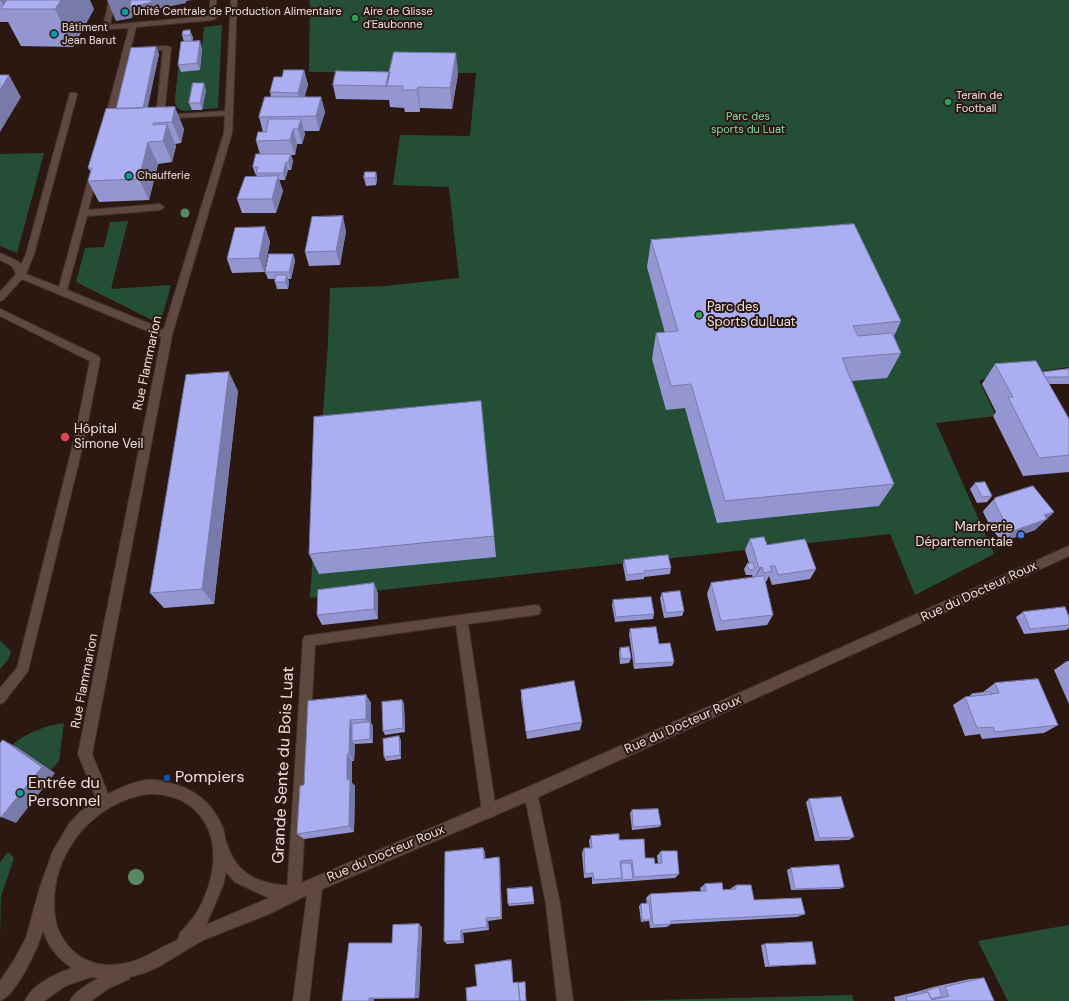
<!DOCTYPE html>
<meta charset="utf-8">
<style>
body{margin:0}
canvas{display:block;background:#2b1811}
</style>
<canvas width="1069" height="1001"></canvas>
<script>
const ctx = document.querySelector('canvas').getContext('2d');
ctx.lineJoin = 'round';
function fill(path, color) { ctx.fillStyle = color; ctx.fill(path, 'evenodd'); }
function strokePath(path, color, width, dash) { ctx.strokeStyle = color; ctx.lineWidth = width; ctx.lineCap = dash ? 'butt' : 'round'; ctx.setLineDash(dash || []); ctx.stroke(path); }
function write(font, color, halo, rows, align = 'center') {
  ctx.font = font + ' "DM Sans",sans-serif'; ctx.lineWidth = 4; ctx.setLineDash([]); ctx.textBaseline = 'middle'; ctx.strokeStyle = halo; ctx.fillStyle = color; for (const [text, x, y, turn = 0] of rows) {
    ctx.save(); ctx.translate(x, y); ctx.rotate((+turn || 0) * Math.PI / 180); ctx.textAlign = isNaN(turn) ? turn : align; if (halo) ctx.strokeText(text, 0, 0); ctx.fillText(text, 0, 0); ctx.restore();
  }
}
fill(new Path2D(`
 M310,0H1069V367L979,380L996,416L936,423L994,554L915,595L890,534L310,598L328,342L330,288L385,286L459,278L449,187L393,185L400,135L470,136L476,73L309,72Z
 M222,25L218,108L183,111C176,108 175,105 175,98L180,52L202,48L204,27Z
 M44,153L17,253L0,246V154Z
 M128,221L111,289L171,285L160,324L76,282L85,248L104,247L110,222Z
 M0,641L11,651L8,660L0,669Z
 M64,723L59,761L51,770L13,744C29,732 44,726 64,723Z
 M8,852L14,858L1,896L0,936V862Z
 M1069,925V1001H1008L978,941Z
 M852,995L854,1001H619Z`), '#244f36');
const service = new Path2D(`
 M109,0H115L110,25L210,16V0H216V18L213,20L136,27L112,123L108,125L104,123L129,28L103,29L101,28L104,23Z
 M167,46L171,48L164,115L229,111L233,113L232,115L157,119L156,117L163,50L143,51L139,49L143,47Z
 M70,93H76L77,95L34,254L26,274L59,287L90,173L94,170L97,171L98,173L88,210L160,204L164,207L160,210L87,216L67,290L170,332L172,335L170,338H164L22,279L3,300L0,301V292L16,274L12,266L0,260V253L19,262L21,265L26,254Z
 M0,309L98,356L100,359L86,432L28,671L4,702L0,704V688L17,668L76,432L90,361L0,316Z
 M535,605L539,606L541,610L539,614L535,615L468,624L496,811L494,816L489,818L484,816L482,811L456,625L315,645L301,893L299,898L294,900L289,898L287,893L303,640L305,636Z
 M124,967L129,969L131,974L129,979L109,988L91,1001H70C77,986 109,973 124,967Z`);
const minor = new Path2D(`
 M231,0H237L232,133L172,335L92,754L108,794C120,788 133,782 146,780C154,779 162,781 170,783C195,789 212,803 222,826C225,832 224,838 227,844C230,854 236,865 245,872C259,883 276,885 294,886L526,788L1069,546V556L538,797L560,904L573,1001H557L546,904L526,802L322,889L309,1001H293L307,895L269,914L203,940L160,966L144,973L122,979L111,980L91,977L65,986L44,1001H25C32,984 56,974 72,968C58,959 48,946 43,930C38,948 17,994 0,1001V981L13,962L26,938L40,887L53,851L69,824L80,812L97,800L78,754L162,335L224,133ZM147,794C164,793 184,798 196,811C223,838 215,882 197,912C192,920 186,926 180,933C179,935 179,937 178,939C175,942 170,943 167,945C147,955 136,964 111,965C96,965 84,961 73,951C58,937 54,921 54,902C55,849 94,803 147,794ZM226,872L235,882L269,898L206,925L223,885Z`);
strokePath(service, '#433531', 2);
strokePath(minor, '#433531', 2);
fill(service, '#5f4840');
fill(minor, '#5f4840');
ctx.fillStyle = '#598764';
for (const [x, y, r] of [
 [185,213,4.5],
 [136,877,8]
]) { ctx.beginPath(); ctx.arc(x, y, r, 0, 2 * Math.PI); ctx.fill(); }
fill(new Path2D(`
 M0,0L94,9L73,47L21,46L8,22H0Z
 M190,30L193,38L192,41L202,48L200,70L181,72L178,65L184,42L182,35Z
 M156,47L159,54L147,108L184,129L181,143L175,144L176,146L172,162L158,164L149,200L99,202L88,181L91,172L88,168L116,109Z
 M304,70L308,85L304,97H321L325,112L319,131H304L305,134L302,144H297L295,155H291L293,161L291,170H288L285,180H279L283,191L276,213H242L237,199L257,177L256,174H255L253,167L260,154L256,141L263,132L259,117L271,97L270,92Z
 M458,74L452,109L420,108V112H405L404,108L390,107L389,100L336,99L333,85Z
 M206,90L202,110H192L189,103Z
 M376,172L377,179L376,185L366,186L364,178Z
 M265,227L270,242L264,272L232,273L227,259Z
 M346,231L340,265L309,266L305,252Z
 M651,240L901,321L894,336L901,353L887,378L852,381L894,484L879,506L717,523L685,408L666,410L652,359L656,333H665L647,267Z
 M293,254L295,261L291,279H288L289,282L288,289H277L275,282V279H268L265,272Z
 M995,364L1043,372L1069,369V384H1049L1069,419V472L1023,476L993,416L996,412L982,384Z
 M238,391L214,604L164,608L150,593Z
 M975,483L992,496L987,502L977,503L970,489Z
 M995,498L1054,512L1035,530L1002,542L991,528L983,512L984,510Z
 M494,536L496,557L319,574L309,554Z
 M750,539L767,545L816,569L810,579L772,585L769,576L766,582H765L773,615L767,625L716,631L707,594L711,583L753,578L752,575H746L744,569L747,564L749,563L745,550Z
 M624,560L671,568L670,574L644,577V579L626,581L623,565Z
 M374,583L378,594V619L322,625L317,615Z
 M662,593L684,611L682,616L664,618L660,598Z
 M613,600L654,614L653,619L615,622L612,605Z
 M1023,612L1069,617V628L1066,630L1024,634L1016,617Z
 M630,629L659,644L674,662L672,666L634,669L629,634Z
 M620,648L631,658L629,663L620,664L619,653Z
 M1067,661H1069V704L1054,670Z
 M995,683L1058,725L1044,733L982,739L980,734L965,736L953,705L965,697H968L972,694L984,693L983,692Z
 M521,690L582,722L580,730L527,739L521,698Z
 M366,695L371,703V723L373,726V743L355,744L354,761H352V783L355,786L354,832L304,839L297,834L304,785Z
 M402,700L404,704L405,732L385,735L383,731Z
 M401,740V759L386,761L384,757Z
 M809,799L854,837L849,840L815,841L806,802Z
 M632,810L661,825L659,827L632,830L630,813Z
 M591,836L619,840L655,864H658L657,856L661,851L679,874L675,878L592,884V877L584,878L582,853L584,848H590L589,841Z
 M483,848L485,852V859L499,857L500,862L502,919L488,921L489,930L463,933L464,943L447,944L444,941Z
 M791,868L844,887L839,889L791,890L787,870Z
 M705,884L723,890L730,889L736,885L754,900L805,914L797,917L671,924L667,927L650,928L649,921L641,922L639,906L641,904H647L646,898L650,894L701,891L700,888Z
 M532,887L534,904L509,906L508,904Z
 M422,927L419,998L374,999L342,1001L392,943Z
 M765,944L816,964L765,967L761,945Z
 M984,978L994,1001H895L894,997L916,992L933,987L970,979Z`), '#9396d0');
fill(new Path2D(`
 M0,0H14L5,9Z
 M61,0H90L94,9L73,47L55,9Z
 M107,0H192L186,1V3L133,14L132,18L116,21Z
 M190,30L193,38L192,42L190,35Z
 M200,41L202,48L200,70L197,63Z
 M156,47L159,54L145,121L141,114Z
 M456,53L458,74L452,109L450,88Z
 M304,70L308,85L302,107L298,93Z
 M9,75L21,97L0,132V90Z
 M204,83L206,90L202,110L200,103Z
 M418,87L420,108V112L417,90Z
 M321,97L325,112L319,131L316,116Z
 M175,107L184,129L181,143L172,122Z
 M301,119L305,134L302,144L298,129Z
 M167,124L176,146L172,162L163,141Z
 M293,129L297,144L295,155L290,140Z
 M148,142L158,164L149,200L139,179Z
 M291,154L293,161L291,170L288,162Z
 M286,162L288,170L285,180L283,173Z
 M376,172L377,179L376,185L375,178Z
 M278,176L283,191L276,213L272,199Z
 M343,216L346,231L340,265L336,251Z
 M265,227L270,242L264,272L259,258Z
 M293,254L295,261L291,279L289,272Z
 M287,275L289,282L288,289L285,282Z
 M229,372L238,391L214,604L202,589Z
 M1054,512L1035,530L1002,542L1013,531L1044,515Z
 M762,567L756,578L754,579L759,568Z
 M374,583L378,594V619L374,609Z
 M366,695L371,703V723L373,726V743L370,739V726L366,719Z
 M402,700L404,704L405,732L403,728Z
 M350,720L355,728L352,741L355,744L354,761L349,754Z
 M399,736L401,740V759L400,755Z
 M3,740L17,747L55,773L16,823L1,817Z
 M347,754L352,761V783L355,786L354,832L349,826L347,780Z
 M483,848L485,852L486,863L484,859Z
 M499,857L500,862L502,919L501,917Z
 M486,918L488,921L489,930L487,927Z
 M419,924L422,927L419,998H415Z
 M461,930L463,933L464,943L461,941Z
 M511,960L512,962L513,984V983Z
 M369,998L374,999V1001H369Z`), '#787aa9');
const building = new Path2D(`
 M7,0H61L55,9H1Z
 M131,0H151L152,2L130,7Z
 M190,30V35H182L183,31Z
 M200,41L197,63L178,65L181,42Z
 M156,47L143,108L116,109L131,48Z
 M394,52L456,53L450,88L418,87L417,90H402L403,86H386Z
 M284,70H304L298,93L270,92L274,77H282Z
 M336,71L390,72L387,86L333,85Z
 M0,75H9L0,90Z
 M193,83H204L200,103H189Z
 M265,97H321L316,116L259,117Z
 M175,107L172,122L153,123V125L167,124L163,141L148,142L139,179L88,181L92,168H88L106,109Z
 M269,119H301L298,129H293L290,140L256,141L258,132H266Z
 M256,154H291L288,162H286L283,173H256L258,167H253Z
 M365,172H376L375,178H364Z
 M278,176L272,199H237L245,177Z
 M343,216L336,251L305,252L312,217Z
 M854,224L901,321L853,326L858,336L892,333L901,353L842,358L894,484L725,501L691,384L671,386L656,333L678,331L651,240Z
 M265,227L259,258L227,259L235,228Z
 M269,254H293L289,272H265Z
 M276,275H287L285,282H275Z
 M1036,361L1069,419V455L1039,458L1008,397H1013L995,364Z
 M1069,369V377H1045L1043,372L1058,370Z
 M229,372L202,589L150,593L186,375Z
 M481,401L494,536L309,554L314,417Z
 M985,482L992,496L982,497L975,483Z
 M1033,486L1054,512L1044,515L1047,519L1013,531L1002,517L994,501L995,498Z
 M764,537L767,545L805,539L816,569L778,575L775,566H770L772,571L764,573L762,567L759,568L750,539Z
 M668,555L671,568L644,571L645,573L627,575L624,560Z
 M753,563L755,569L749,570L747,564Z
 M764,576L773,615L721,621L711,583Z
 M374,583V609L317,615L318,590Z
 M680,591L684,611L666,613L662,593Z
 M651,597L654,614L616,617L613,600Z
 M1065,607L1069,617V625L1030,629L1023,612Z
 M656,627L659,644L670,643L674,662L635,664L630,629Z
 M629,647L631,658L621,659L620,648Z
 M1038,679L1058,725L995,732L993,727L977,728L965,697L999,693L995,683Z
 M574,681L582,722L526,732L521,690Z
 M991,692L992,694L973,696L972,694Z
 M366,695V719L350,720L349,754H347V780L350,779L349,826L297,834L300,786L304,785L308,701Z
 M402,700L403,728L383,731L382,702Z
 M370,722V739L352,741V724Z
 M399,736L400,755L384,757L383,739Z
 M3,740L42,767L1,817H0V743Z
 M841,797L854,837L819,838L809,799Z
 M658,809L661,825L633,827L632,810Z
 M619,834V840L644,839L645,858H654L655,864L662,863L661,851H677L679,874L634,877L632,860L620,861L622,878L594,880L593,873L585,874L584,848H592L591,836Z
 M483,848L484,859L499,857L501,917L486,918L487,927L461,930V941H444L445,852Z
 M621,863H631L633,879L621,880L622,878Z
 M839,865L844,887L795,889L791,868Z
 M722,883L723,890L736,889V885H751L754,900L801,898L805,914L671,921V924L653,925L650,894L706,891L705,884Z
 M532,887L534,902L508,904L507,889Z
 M649,903L651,920H642L641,904Z
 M419,924L415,998H369V1001H342L349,943H392L393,925Z
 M812,942L816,964L769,966L765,944Z
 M511,960L513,983L518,982L520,1001H467L466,988L477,986L475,965Z
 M984,978L994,1001H907L906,997L928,992L932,1000L949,996L945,987Z
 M525,982L526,1001H520L518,983Z
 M939,987L942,996L931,999L928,992H922Z`);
fill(building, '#abaff2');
strokePath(building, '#787aa9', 1);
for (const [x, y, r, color] of [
 [125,12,4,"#0f9aa8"],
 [355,18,4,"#2e9e5b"],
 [54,34,4,"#0f9aa8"],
 [948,102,4,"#2e9e5b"],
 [129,176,4,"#0f9aa8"],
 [699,315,4,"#2e9e5b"],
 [65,437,5,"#e0444e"],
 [1021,535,4,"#3f7fe0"],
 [167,778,4,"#1a4fb4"],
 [20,793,4,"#0f9aa8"]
]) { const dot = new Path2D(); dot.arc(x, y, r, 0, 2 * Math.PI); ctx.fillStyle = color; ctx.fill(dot); strokePath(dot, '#2b1811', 1.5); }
write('11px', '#efe1dc', '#2b1811', [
 ["Unité Centrale de Production Alimentaire",133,12],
 ["Aire de Glisse",363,12],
 ["d'Eaubonne",363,25],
 ["Bâtiment",62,28],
 ["Jean Barut",62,41],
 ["Terain de",956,96],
 ["Football",956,109],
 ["Chaufferie",137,176]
], 'left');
write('11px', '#7fe2a7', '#2b1811', [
 ["Parc des",748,117],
 ["sports du Luat",748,130]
]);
write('13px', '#efe1dc', '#2b1811', [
 ["Parc des",707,308],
 ["Sports du Luat",707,323],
 ["Hôpital",74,430],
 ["Simone Veil",74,445],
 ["Marbrerie",1013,528,"right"],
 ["Départementale",1013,543,"right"]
], 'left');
write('13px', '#efe1dc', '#2b1811', [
 ["Rue Flammarion",148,363,-78],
 ["Rue du Docteur Roux",979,592,-25],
 ["Rue Flammarion",85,681,-79],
 ["Rue du Docteur Roux",683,725,-24],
 ["Rue du Docteur Roux",386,854,-23]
]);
write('16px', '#efe1dc', '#2b1811', [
 ["Grande Sente du Bois Luat",284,765,-87]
]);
write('16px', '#efe1dc', '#2b1811', [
 ["Pompiers",175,778],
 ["Entrée du",28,784],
 ["Personnel",28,802]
], 'left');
</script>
